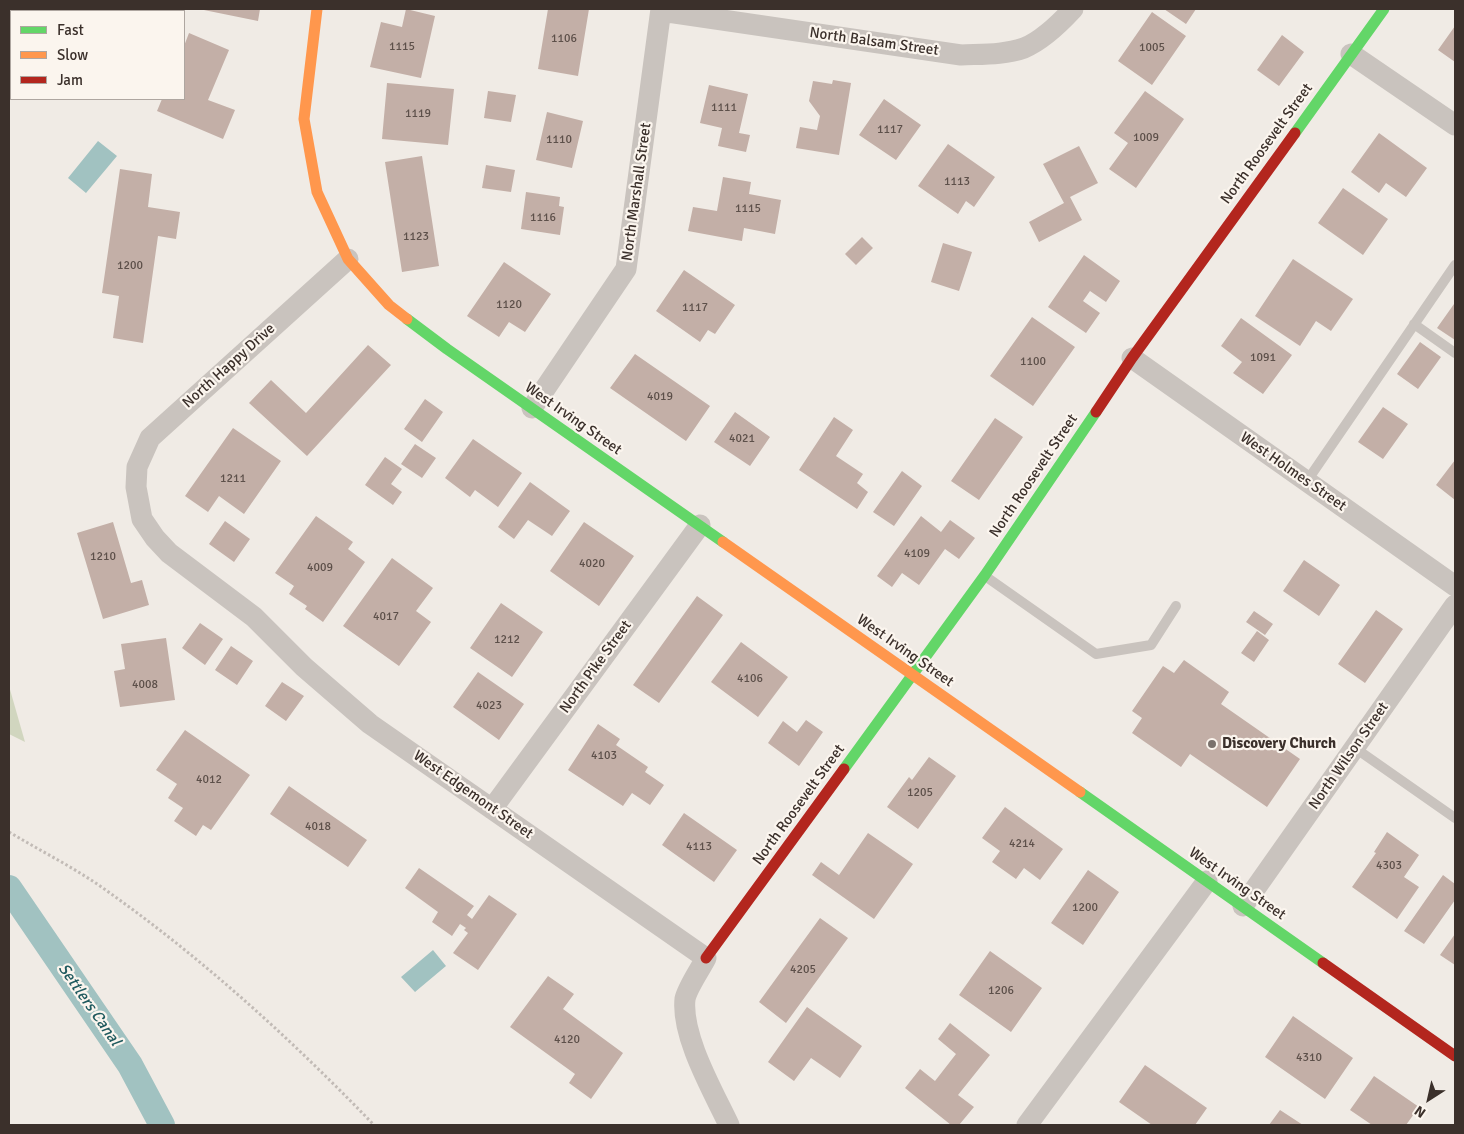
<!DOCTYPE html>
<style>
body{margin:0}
#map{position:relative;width:1464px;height:1134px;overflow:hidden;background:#f0ebe5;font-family:Signika,sans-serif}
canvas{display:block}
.frame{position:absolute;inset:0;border:10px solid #3b302b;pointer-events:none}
.legend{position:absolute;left:10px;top:10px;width:175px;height:90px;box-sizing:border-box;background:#fbf5ee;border:1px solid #aea6a0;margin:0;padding:6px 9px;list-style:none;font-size:15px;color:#3b302b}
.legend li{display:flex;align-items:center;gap:10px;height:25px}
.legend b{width:25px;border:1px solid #aea6a0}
.north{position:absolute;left:1404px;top:1074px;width:50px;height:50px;-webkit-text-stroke:4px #fbf5ee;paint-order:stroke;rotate:215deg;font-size:14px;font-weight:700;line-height:20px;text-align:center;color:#3b302b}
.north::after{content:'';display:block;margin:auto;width:18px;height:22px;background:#3b302b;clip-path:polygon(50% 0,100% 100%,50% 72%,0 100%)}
</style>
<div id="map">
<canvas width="1464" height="1134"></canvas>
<div class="frame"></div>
<ul class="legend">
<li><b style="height:6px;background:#63d668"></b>Fast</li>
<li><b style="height:6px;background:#ff974d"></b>Slow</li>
<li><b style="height:6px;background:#b3261e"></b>Jam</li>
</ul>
<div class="north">N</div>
</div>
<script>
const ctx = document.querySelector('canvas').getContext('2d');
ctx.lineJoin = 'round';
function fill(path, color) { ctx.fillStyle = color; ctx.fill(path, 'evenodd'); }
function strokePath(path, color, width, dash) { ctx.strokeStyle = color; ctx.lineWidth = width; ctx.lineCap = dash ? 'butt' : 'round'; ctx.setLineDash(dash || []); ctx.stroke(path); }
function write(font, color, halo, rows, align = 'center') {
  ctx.font = font + ' Signika,sans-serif'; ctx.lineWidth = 4.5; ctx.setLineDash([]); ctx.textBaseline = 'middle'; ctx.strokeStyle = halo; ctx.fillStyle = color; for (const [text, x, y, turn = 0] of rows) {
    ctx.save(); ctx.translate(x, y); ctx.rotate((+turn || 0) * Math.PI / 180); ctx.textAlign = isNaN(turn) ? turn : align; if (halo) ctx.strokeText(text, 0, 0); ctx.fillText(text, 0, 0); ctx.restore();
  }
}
fill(new Path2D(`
 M9,686L25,742L9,734Z`), '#d1d6bf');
fill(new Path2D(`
 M98,141L117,156L86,193L68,178Z
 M433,950L446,966L415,992L401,977Z`), '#a1c2c1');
strokePath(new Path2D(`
 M9,888L130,1065L162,1125`), '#a1c2c1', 26);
fill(new Path2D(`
 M199,9H260L258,21Z
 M406,9L435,16L421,78L370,67L381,22L402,27Z
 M548,9H589L578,76L538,69Z
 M1164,9H1196L1186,24Z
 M1152,12L1186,36L1152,85L1118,61Z
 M1455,26V62L1438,50Z
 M189,33L229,50L208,100L235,110L223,139L157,111L162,99H184V46Z
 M1282,35L1304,52L1279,86L1257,70Z
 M833,80L851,83L839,155L796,148L800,127L817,130L820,116L809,101L813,81L832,84Z
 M387,83L454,89L448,145L382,139Z
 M709,85L748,94L739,133L750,135L746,152L718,146L722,128L700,123Z
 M488,91L516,95L511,122L484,118Z
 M1145,91L1184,119L1136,188L1109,169L1128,143L1114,133Z
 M884,99L921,125L896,160L859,135Z
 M547,112L583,121L572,168L536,160Z
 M1379,133L1427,168L1406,197L1386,183L1379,193L1351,172Z
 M948,144L995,177L974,207L966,201L958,214L918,186Z
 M1079,146L1098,183L1070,197L1082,220L1039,242L1029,222L1064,203L1043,164Z
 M422,156L439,266L402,272L385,162Z
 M486,165L515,170L511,192L482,188Z
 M120,169L152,174L148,207L180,212L176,239L158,236L143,343L113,338L119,296L102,293Z
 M723,177L751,182L749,194L781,200L775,234L744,228L742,241L688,231L693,207L717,211Z
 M1343,188L1388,219L1363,255L1318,223Z
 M526,192L560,197L559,206L564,207L560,235L521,229Z
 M862,237L873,248L856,265L845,254Z
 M943,243L972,252L959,291L931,282Z
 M1084,255L1120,281L1106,302L1090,291L1083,301L1100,313L1086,333L1048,307Z
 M1293,259L1353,299L1331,331L1316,321L1300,346L1255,316Z
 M504,262L551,294L525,332L509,322L499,337L467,316Z
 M684,270L735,305L715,334L708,330L700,342L656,311Z
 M1454,304L1455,305V340L1437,328Z
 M1032,317L1075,347L1033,406L990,376Z
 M1241,318L1292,355L1263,394L1233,373L1242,362L1221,346Z
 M1420,342L1441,357L1418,389L1397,374Z
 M368,345L391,365L307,456L249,403L271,380L306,413Z
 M635,354L710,406L686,441L610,388Z
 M425,399L443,412L422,442L404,429Z
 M1383,407L1408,424L1383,459L1358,442Z
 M735,412L770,437L750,466L714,442Z
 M834,417L853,430L836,456L863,474L857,483L868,492L857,509L799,470Z
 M995,418L1023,437L979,500L951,481Z
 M233,428L281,461L244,514L219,496L208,512L185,496Z
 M473,439L522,473L498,507L475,490L470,497L445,478Z
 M415,444L436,458L422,478L401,464Z
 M385,457L402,469L391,484L402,492L393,505L365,485Z
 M1455,460V500L1436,485Z
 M902,471L922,486L894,526L873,512Z
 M530,482L570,511L552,536L528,520L514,539L498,527Z
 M316,516L353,542L348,549L365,562L323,622L305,609L307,606L289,594L294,586L275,573Z
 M921,516L941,532L950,520L975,538L959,559L945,549L919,585L902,573L892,587L877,576Z
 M225,521L250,539L234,562L209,544Z
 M113,522L131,583L142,580L149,605L103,619L77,533Z
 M584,522L634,556L599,606L550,571Z
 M392,558L433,588L416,611L431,622L399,666L343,626Z
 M1304,560L1340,585L1319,616L1283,591Z
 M697,596L723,615L659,703L633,685Z
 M501,603L543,632L512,677L470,648Z
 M1376,610L1403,629L1365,683L1338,664Z
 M1254,611L1273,624L1265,635L1246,622Z
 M200,623L223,639L205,665L182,648Z
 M1257,631L1269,640L1254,662L1241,653Z
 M166,638L175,700L120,707L114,671L125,669L121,644Z
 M741,642L788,677L758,717L711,682Z
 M231,646L253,661L237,685L215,670Z
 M1184,660L1229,692L1221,704L1300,759L1267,807L1190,754L1181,767L1132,733L1142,718L1132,711L1163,666L1174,673Z
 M478,672L524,704L499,740L453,707Z
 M282,682L304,696L286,721L265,706Z
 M806,720L823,732L799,766L768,743L783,721L797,732Z
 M598,724L620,739L616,745L648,767L645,772L664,785L650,805L632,793L623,806L568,770Z
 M185,730L250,775L211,830L203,825L196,836L174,821L183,808L168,798L177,784L156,770Z
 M929,757L956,776L918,829L887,807L909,777L912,780Z
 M289,786L367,840L348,867L270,814Z
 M1005,807L1063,849L1040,880L1024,868L1016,879L992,862L1000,851L982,838Z
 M684,813L737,850L714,882L662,845Z
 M1387,832L1419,855L1404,877L1419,887L1397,919L1352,887L1376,853L1374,852Z
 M868,833L913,864L874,919L812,875L821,862L839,875Z
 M419,868L474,906L467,915L472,919L489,895L517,914L478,970L453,953L468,933L464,930L466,928L460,924L452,936L432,922L438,912L405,888Z
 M1088,870L1119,892L1083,945L1051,923Z
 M1443,875L1455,884V900L1424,944L1404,931Z
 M820,918L848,938L786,1023L759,1002Z
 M1455,934V965L1440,955Z
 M990,951L1042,988L1011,1032L959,995Z
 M548,976L574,994L563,1009L623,1053L591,1099L569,1083L575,1074L510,1027Z
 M807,1007L862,1046L840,1078L811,1058L794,1081L768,1062Z
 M1293,1016L1353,1058L1325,1099L1265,1057Z
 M950,1023L990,1055L958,1095L974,1107L959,1125H951L905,1088L920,1069L935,1081L956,1054L938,1039Z
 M1145,1065L1207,1108L1195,1125H1152L1119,1102Z
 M1374,1076L1419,1107L1406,1125H1372L1350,1110Z
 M1280,1110L1303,1125H1269Z`), '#c3afa7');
strokePath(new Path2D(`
 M9,832C39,850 71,866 100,886C200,956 290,1038 374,1125`), '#c2bbb6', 3, [2.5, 2.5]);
strokePath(new Path2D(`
 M1414,324L1455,353
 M1307,481L1455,265
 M985,576L1096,654L1151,645L1176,606
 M1355,748L1455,818`), '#c9c3be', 10);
strokePath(new Path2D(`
 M661,11L961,55C982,54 1004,55 1024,48C1041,41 1061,22 1073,9
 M1351,54L1455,125
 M348,259L150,438L137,467L136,487L142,519L155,538L169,553L254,617L304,667L370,724L706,958C701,968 687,988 685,999C681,1036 713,1091 729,1125
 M1132,358L1455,586
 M532,408L626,269L661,9
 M492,809L700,525
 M1243,906L1455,605
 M1027,1125L1207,881`), '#c9c3be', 21);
strokePath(new Path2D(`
 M1295,133L1384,9
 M407,319L447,349L723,542
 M844,769L985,575L1096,412
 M1080,792L1323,963`), '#63d668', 11);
strokePath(new Path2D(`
 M317,9L304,119L317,192L348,259L389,305L407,319
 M723,542L1080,792`), '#ff974d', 11);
strokePath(new Path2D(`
 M1096,412L1132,358L1295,133
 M706,958L844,769
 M1323,963L1455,1056`), '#b3261e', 11);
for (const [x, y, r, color] of [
 [1212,744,5,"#7a716c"]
]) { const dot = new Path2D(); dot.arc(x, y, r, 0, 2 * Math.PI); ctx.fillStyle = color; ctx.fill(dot); strokePath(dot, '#fbf5ee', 2); }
write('12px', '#5d504a', null, [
 ["1106",564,39],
 ["1115",402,47],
 ["1005",1152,48],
 ["1111",724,108],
 ["1119",418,114],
 ["1117",890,130],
 ["1009",1146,138],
 ["1110",559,140],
 ["1113",957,182],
 ["1115",748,209],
 ["1116",543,218],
 ["1123",416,237],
 ["1200",130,266],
 ["1120",509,305],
 ["1117",695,308],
 ["1091",1263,358],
 ["1100",1033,362],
 ["4019",660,397],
 ["4021",742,439],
 ["1211",233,479],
 ["4109",917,554],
 ["1210",103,557],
 ["4020",592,564],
 ["4009",320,568],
 ["4017",386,617],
 ["1212",507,640],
 ["4106",750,679],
 ["4008",145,685],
 ["4023",489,706],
 ["4103",604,756],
 ["4012",209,780],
 ["1205",920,793],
 ["4018",318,827],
 ["4214",1022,844],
 ["4113",699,847],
 ["4303",1389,866],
 ["1200",1085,908],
 ["4205",803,970],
 ["1206",1001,991],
 ["4120",567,1040],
 ["4310",1309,1058]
]);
write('15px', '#3b302b', '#fbf5ee', [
 ["North Balsam Street",874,42,8],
 ["North Roosevelt Street",1267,144,-54],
 ["North Marshall Street",637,192,-82],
 ["North Happy Drive",229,366,-42],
 ["West Irving Street",573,419,35],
 ["West Holmes Street",1293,472,35],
 ["North Roosevelt Street",1034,476,-56],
 ["West Irving Street",905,651,35],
 ["North Pike Street",596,667,-54],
 ["North Wilson Street",1349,756,-55],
 ["West Edgemont Street",473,795,35],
 ["North Roosevelt Street",799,805,-54],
 ["West Irving Street",1237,884,35]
]);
write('bold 15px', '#3b302b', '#fbf5ee', [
 ["Discovery Church",1222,744]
], 'left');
write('italic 16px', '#1f5a5e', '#fbf5ee', [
 ["Settlers Canal",89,1005,55]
]);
</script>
